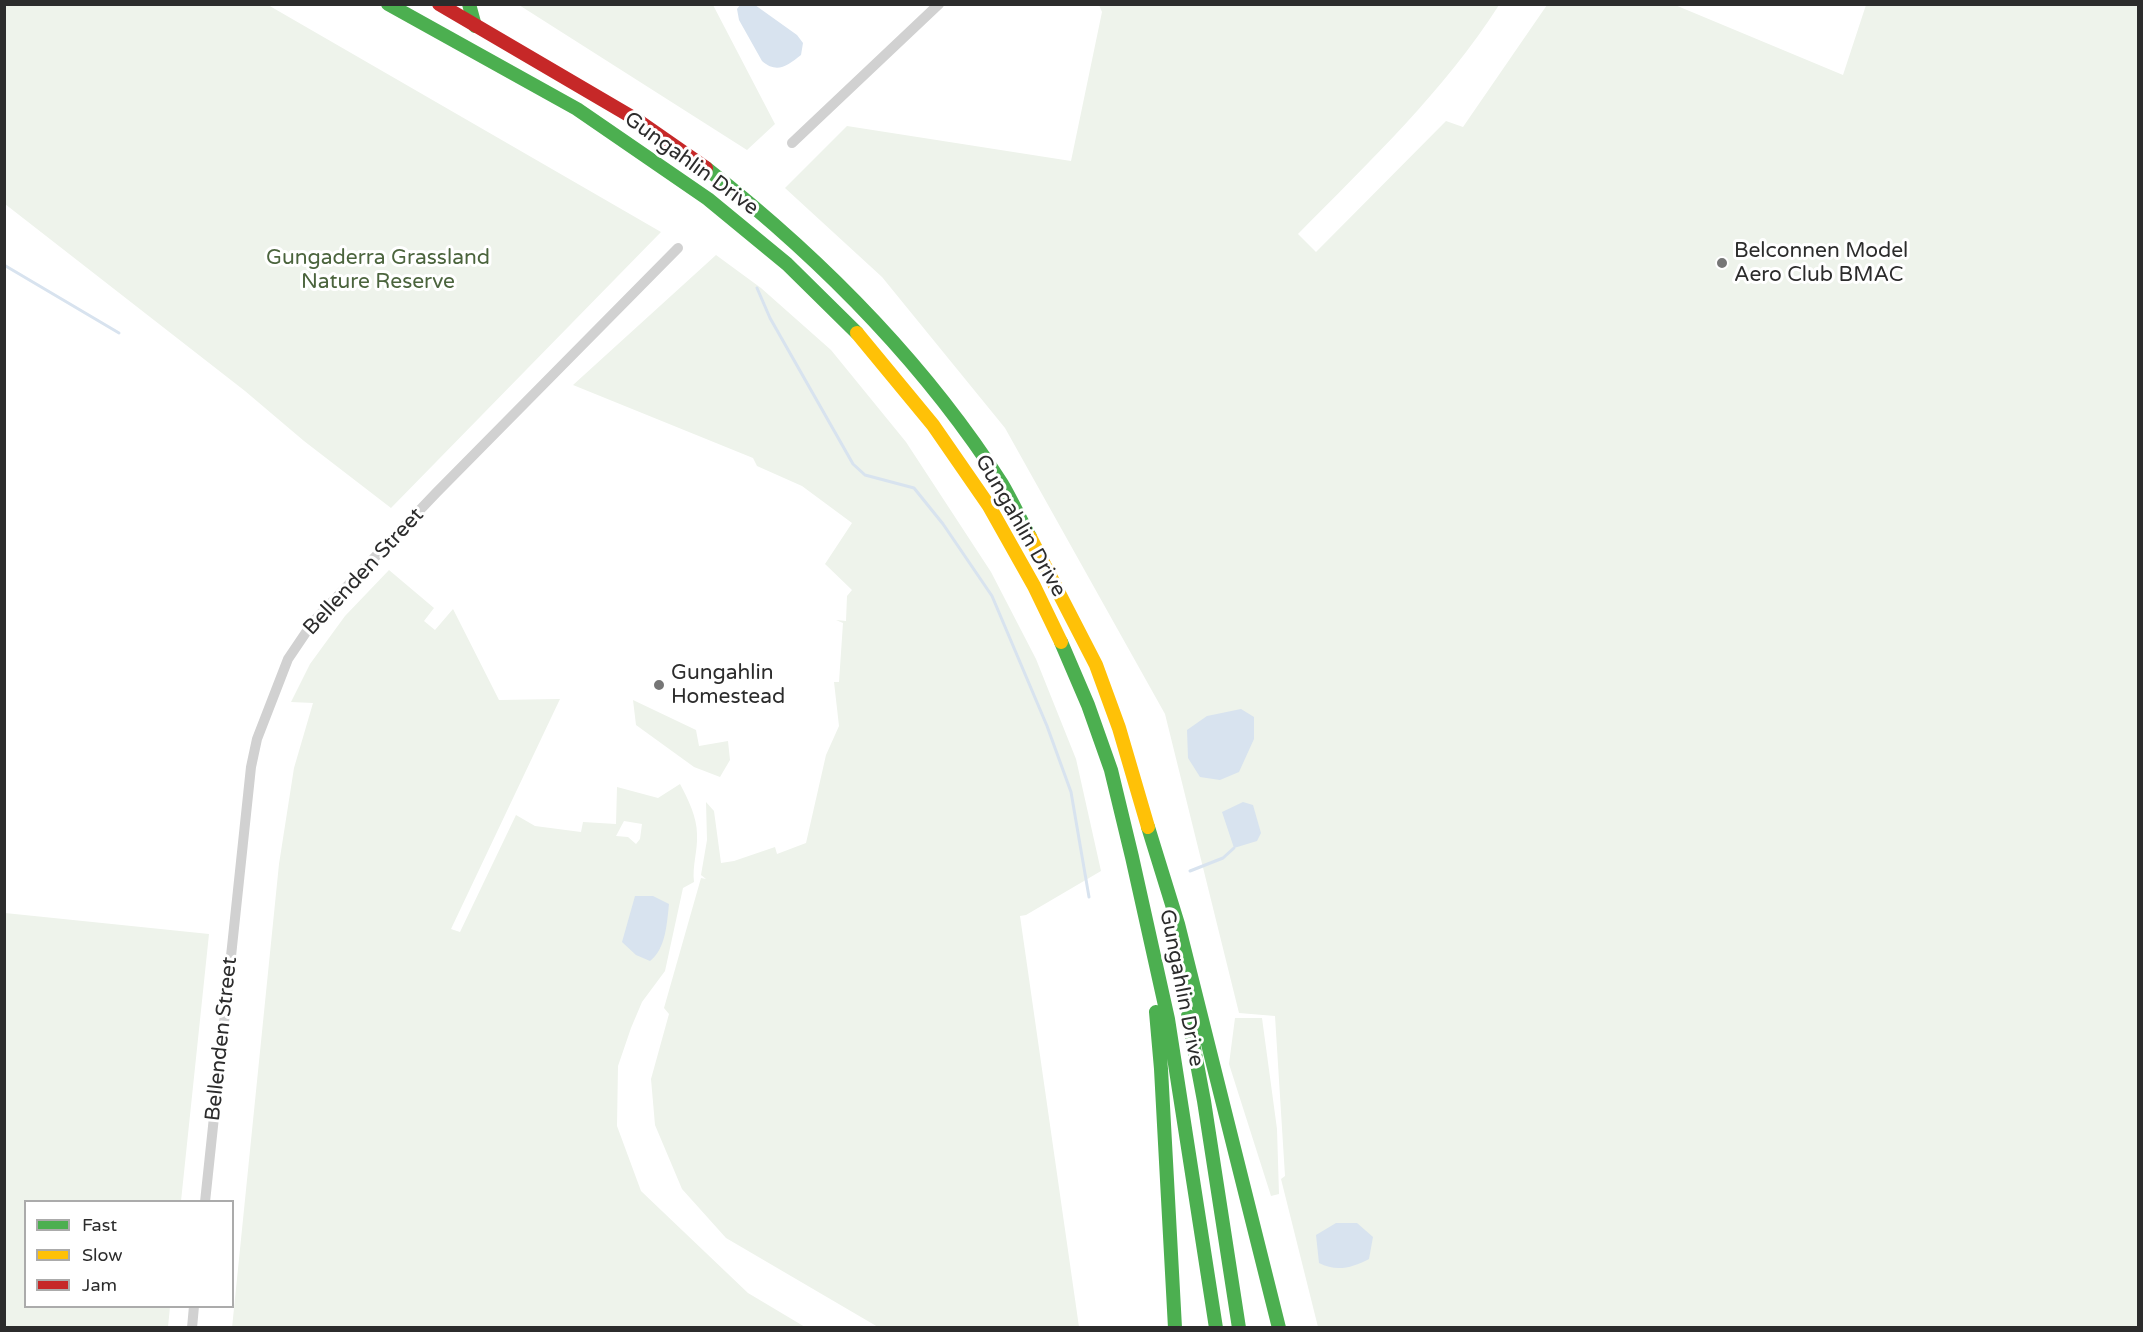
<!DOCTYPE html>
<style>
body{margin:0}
#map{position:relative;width:2143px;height:1332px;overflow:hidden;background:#fff;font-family:"Varela Round",sans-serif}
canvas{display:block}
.frame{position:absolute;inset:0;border:6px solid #2c2c2c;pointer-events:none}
.legend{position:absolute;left:24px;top:1200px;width:210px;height:108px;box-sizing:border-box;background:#fff;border:2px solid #ababab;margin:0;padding:8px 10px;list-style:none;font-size:18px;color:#2c2c2c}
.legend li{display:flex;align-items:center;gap:12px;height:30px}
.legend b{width:30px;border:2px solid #ababab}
</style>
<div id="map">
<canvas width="2143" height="1332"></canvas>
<div class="frame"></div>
<ul class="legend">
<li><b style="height:8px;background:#4caf50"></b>Fast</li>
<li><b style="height:8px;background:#ffc107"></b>Slow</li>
<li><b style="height:8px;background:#c62828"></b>Jam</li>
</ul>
</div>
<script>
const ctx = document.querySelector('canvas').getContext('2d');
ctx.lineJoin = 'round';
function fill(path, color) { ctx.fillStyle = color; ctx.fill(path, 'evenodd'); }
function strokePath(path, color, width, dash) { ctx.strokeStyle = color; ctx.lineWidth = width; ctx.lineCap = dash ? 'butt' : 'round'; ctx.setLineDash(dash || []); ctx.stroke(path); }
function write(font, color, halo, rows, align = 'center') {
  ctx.font = font + ' "Varela Round",sans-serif'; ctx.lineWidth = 6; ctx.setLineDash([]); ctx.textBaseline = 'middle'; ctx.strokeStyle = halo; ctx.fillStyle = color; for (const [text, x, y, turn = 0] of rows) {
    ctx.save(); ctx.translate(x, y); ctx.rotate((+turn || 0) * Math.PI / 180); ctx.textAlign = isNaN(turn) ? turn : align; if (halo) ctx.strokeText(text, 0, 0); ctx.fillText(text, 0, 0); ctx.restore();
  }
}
fill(new Path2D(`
 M4,5H268L661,232L391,508L304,441L245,391L5,204Z
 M519,5H713L775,124L747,150Z
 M1099,5H1499C1445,90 1369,162 1298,234L1316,252L1446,121L1463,127L1547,5H1675L1843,75L1866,5H2138V1327H1318L1281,1179L1285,1176L1275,1016L1239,1013L1165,714L1005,428L882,277L785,188L847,126L1071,161L1102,12Z
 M716,255L761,288L831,350L906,442L991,572L1036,659L1076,759L1101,871L1026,915L1020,916L1079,1327H878L726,1238L682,1189L655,1125L651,1079L669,1014L664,1008L701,878L706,879L701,875L707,840L706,802L714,811L721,863L734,861L775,847L777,854L806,843L826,755L839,726L834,682H839L843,623L836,620L846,621L847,596L852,590L825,564L852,523L802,486L757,466L753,458L573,385Z
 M389,570L434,608L424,621L435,630L453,609L499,700L560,699L451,929L460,932L516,815L535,826L581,832L583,822L616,824L617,787L658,798L680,784C688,799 697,817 697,834C698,850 692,866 694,882L683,888L665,971L642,1002L631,1028L618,1066L617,1126L641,1191L748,1293L805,1327L232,1328L279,864L294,768L313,703L291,702L310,664L345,616ZM624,821L642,824L640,839L636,844L628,837L616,836Z
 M633,700L696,730L699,746L728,741L730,760L720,777L694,767L636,725Z
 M5,913L209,934L181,1201L26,1202V1306L170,1307L168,1327H5Z
 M1235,1018H1262L1277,1129L1279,1194L1271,1196L1229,1064Z`), '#eef3eb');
fill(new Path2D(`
 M740,5H755L797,35L803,43L801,55C787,66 777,74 762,61L739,20L737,9Z
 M1241,709L1254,717V739L1239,772L1220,780L1200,777L1188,758L1187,730L1207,716Z
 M1243,802L1253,805L1261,833L1257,841L1234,848L1222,812Z
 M635,896H653L669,904C667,922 666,949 650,961L636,955L622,942Z
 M1336,1223H1357L1373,1237L1369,1259C1352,1268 1336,1272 1319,1263L1316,1235Z`), '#d8e3ef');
strokePath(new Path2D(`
 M4,265L119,333
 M757,288L770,318L853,464L865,475L914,488L943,524L992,596L1047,726L1071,792L1089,897
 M1190,871L1223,858L1234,848`), '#d8e3ef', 3);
strokePath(new Path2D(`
 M792,143L939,4
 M205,1202L251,767L257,739L288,659L313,622L437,492L678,248
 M192,1328L194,1306`), '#d1d1d1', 10);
strokePath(new Path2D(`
 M388,4L577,109L708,199L787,264L857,333
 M469,4L475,26
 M706,168C819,257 924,362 1002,484C1012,501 1020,519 1030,537
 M1061,642L1088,705L1111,770L1132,857
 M1148,827L1178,924L1279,1328
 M1132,857L1168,1019L1216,1328
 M1156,1012L1161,1069L1175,1328
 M1188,1016L1204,1101L1239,1328`), '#4caf50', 14);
strokePath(new Path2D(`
 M857,333L933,425L989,506L1034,586L1061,642
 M1030,537L1096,665L1119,728L1148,827`), '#ffc107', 14);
strokePath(new Path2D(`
 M439,4L637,120L706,168`), '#c62828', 14);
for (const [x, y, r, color] of [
 [1722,263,6,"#767676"],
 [659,685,6,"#767676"]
]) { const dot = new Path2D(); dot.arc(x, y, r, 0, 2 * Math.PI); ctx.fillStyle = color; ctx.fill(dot); strokePath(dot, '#fff', 2); }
write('21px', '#2c2c2c', '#fff', [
 ["Gungahlin Drive",691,164,36],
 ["Gungahlin Drive",1020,526,60],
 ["Bellenden Street",364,572,-47],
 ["Gungahlin Drive",1181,988,79],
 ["Bellenden Street",222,1039,-84]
]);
write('21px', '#2c2c2c', '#fff', [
 ["Belconnen Model",1734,251],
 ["Aero Club BMAC",1734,275],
 ["Gungahlin",671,673],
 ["Homestead",671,697]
], 'left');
write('21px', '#4b643d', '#fff', [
 ["Gungaderra Grassland",378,258],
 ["Nature Reserve",378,282]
]);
</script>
